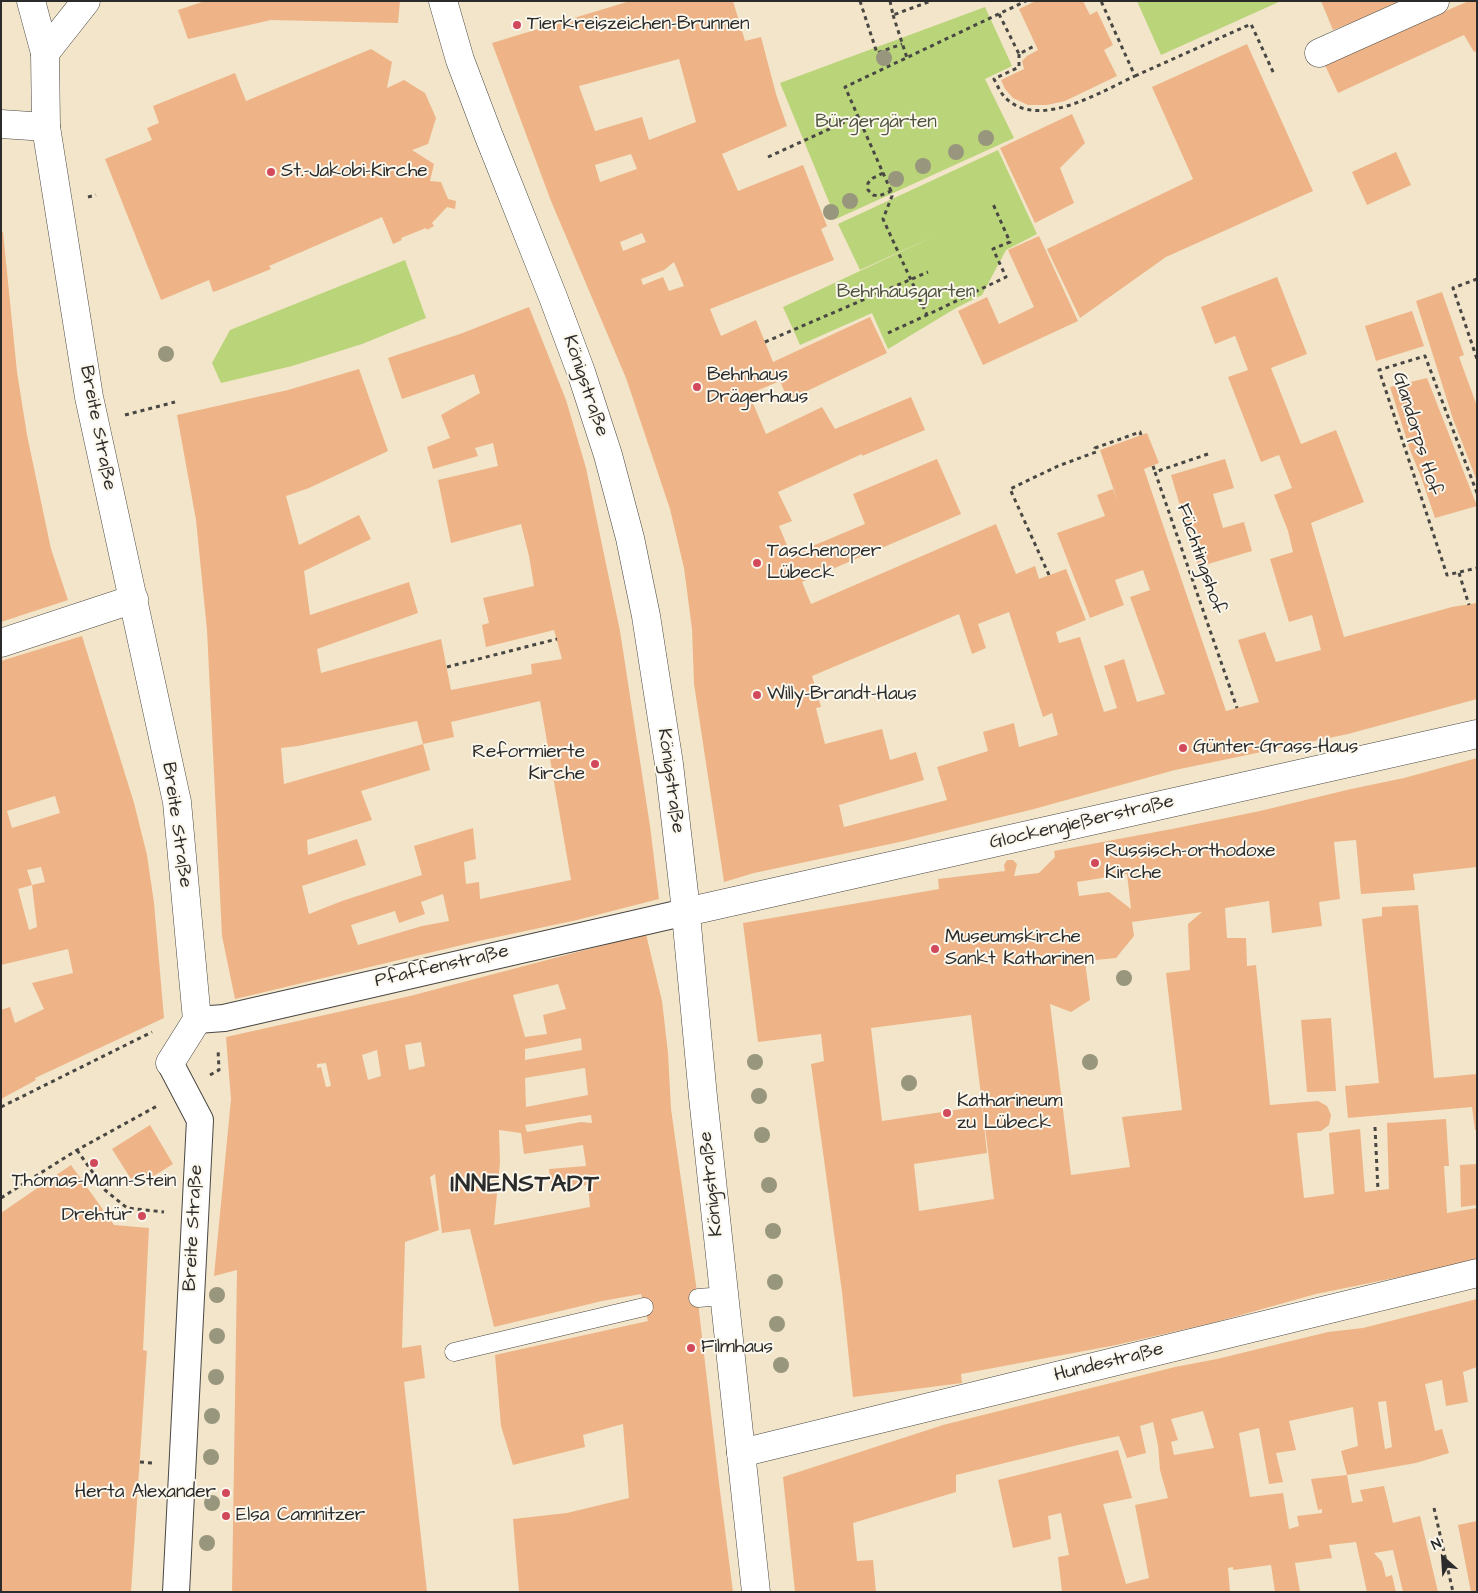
<!DOCTYPE html>
<meta charset="utf-8">
<style>
body{margin:0}
#map{position:relative;width:1478px;height:1593px;overflow:hidden;background:#f2e5c9;font-family:"Architects Daughter",sans-serif}
canvas{display:block}
.frame{position:absolute;inset:0;border:2px solid #2b2b2b;pointer-events:none}
.north{position:absolute;left:1418px;top:1533px;width:50px;height:50px;-webkit-text-stroke:4px #fbf7ec;paint-order:stroke;rotate:334deg;font-size:14px;font-weight:700;line-height:20px;text-align:center;color:#2b2b2b}
.north::after{content:'';display:block;margin:auto;width:18px;height:22px;background:#2b2b2b;clip-path:polygon(50% 0,100% 100%,50% 72%,0 100%)}
</style>
<div id="map">
<canvas width="1478" height="1593"></canvas>
<div class="frame"></div>
<div class="north">N</div>
</div>
<script>
const ctx = document.querySelector('canvas').getContext('2d');
ctx.lineJoin = 'round';
function fill(path, color) { ctx.fillStyle = color; ctx.fill(path, 'evenodd'); }
function strokePath(path, color, width, dash) { ctx.strokeStyle = color; ctx.lineWidth = width; ctx.lineCap = dash ? 'butt' : 'round'; ctx.setLineDash(dash || []); ctx.stroke(path); }
function write(font, color, halo, rows, align = 'center') {
  ctx.font = font + ' "Architects Daughter",sans-serif'; ctx.lineWidth = 4; ctx.setLineDash([]); ctx.textBaseline = 'middle'; ctx.strokeStyle = halo; ctx.fillStyle = color; for (const [text, x, y, turn = 0] of rows) {
    ctx.save(); ctx.translate(x, y); ctx.rotate((+turn || 0) * Math.PI / 180); ctx.textAlign = isNaN(turn) ? turn : align; if (halo) ctx.strokeText(text, 0, 0); ctx.fillText(text, 0, 0); ctx.restore();
  }
}
fill(new Path2D(`
 M1137,1H1281L1161,55Z
 M985,7L1012,66L985,79L1014,138L836,219L780,83Z
 M998,150L1037,234L1006,250L982,295L956,308L888,349L872,313L800,345L783,307L941,233L860,270L838,224Z
 M405,260L426,318L362,344L292,366L221,383L212,363L230,330Z`), '#bad479');
fill(new Path2D(`
 M205,1H400L398,23L271,20L188,39L178,10Z
 M630,1H733L745,41L761,37L776,94L787,126L722,154L738,191L803,165L827,226L821,229L834,260L710,309L721,336L756,320L773,362L870,317L887,353L788,400L780,381L749,394L766,434L822,407L835,429L911,397L925,430L862,456V454L778,492L792,521L779,526L791,555L865,524L853,494L937,459L961,514L802,582L811,604L996,524L1016,574L1035,566L1039,579L1066,569L1086,620L1056,632L1059,643L1080,637L1104,712L1117,708L1104,666L1124,659L1137,702L1165,694L1130,597L1150,590L1143,570L1115,580L1124,605L1090,618L1057,533L1105,516L1097,495L1113,489L1118,502L1100,450L1147,433L1159,463L1144,469L1226,711L1259,702L1238,640L1265,632L1276,662L1321,650L1312,615L1289,622L1270,559L1293,552L1288,531L1274,495L1292,488L1279,455L1261,462L1228,377L1248,370L1235,336L1215,344L1201,307L1277,277L1307,354L1271,368L1301,444L1336,430L1364,502L1311,523L1344,637L1452,607L1477,603V699L1348,734L1175,770L1034,809L904,841L754,873L724,882L694,684L692,629L684,568L670,509L626,378L551,201L492,43ZM679,59L696,122L649,140L642,117L595,131L579,86ZM631,154L637,169L600,182L595,165ZM642,233L646,242L623,251L620,242ZM674,262L684,286L669,291L663,277L643,285L641,279L664,270ZM1009,612L1043,717L1052,713L1058,735L1019,747L1014,723L983,732L988,751L937,767L947,800L844,827L839,805L924,780L916,752L890,760L882,729L825,744L816,708L821,707L812,676L959,614L972,654L986,648L978,624Z
 M1036,1H1083L1090,15L1097,11L1113,45L1104,50L1117,76L1065,101L1047,105H1028L1013,98L1005,89L1001,80L1024,69L1022,61L1027,56L1038,50L1019,9Z
 M1321,1H1407L1333,30Z
 M1469,1H1477V51L1474,52L1464,35L1338,93L1324,63Z
 M1247,44L1313,191L1166,257L1080,318L1047,249L1193,179L1152,87Z
 M371,49L392,62L387,88L404,80L425,93L436,118L428,144L412,150L434,164L430,181L441,182L448,199L456,201L455,209L447,207L432,223L434,226L427,230L426,228L401,238L402,240L393,244L382,217L269,266L271,269L219,290L213,292L209,280L161,300L105,159L152,140L147,128L159,123L153,106L235,73L246,101Z
 M1072,114L1085,143L1060,168L1074,203L1035,223L1000,148Z
 M1396,152L1411,185L1367,205L1352,172Z
 M1,232H3L17,372L27,435L51,549L68,600L1,622Z
 M1039,236L1078,321L983,365L958,311L987,297L999,324L1034,307L1008,250Z
 M1442,292L1464,355L1459,357L1477,406V481L1453,419L1416,301Z
 M529,307L566,400L586,468L620,631L650,826L659,899L577,920L483,940L235,999L222,936L207,630L196,520L177,415L288,390L359,369L388,451L309,488L286,496L299,545L359,515L371,539L304,571L310,615L409,582L418,613L317,649L321,673L441,639L451,690L532,674L531,664L562,659L554,630L486,647L482,625L489,623L483,598L534,586L529,556L521,524L451,543L438,480L498,466L493,443L475,448L478,456L433,469L427,447L450,438L441,415L480,393L474,374L402,399L388,358L460,334ZM540,701L571,880L480,899L479,882L466,884L464,862L476,859L473,828L414,846L422,875L342,901L309,914L302,886L366,865L357,839L308,855L307,840L372,820L361,791L430,770L423,744L454,737L451,722ZM417,721L423,744L284,784L281,748L298,746ZM443,894L449,921L422,926L358,945L351,925L395,911L399,923L425,914L421,902Z
 M1412,311L1424,346L1376,361L1365,326Z
 M1427,378L1477,506L1435,518L1421,477L1410,450L1390,387Z
 M1225,459L1234,488L1213,494L1223,528L1244,522L1252,551L1198,567L1171,475Z
 M82,636L134,803L147,855L154,903L164,1018L35,1078L36,1080L1,1099V1010L10,1007L15,1023L44,1009L32,983L73,973L68,949L1,965V661ZM55,796L60,813L12,828L7,811ZM41,867L45,882L32,885L37,927L29,930L18,889L32,885L27,870Z
 M1477,758V867L1413,874L1415,890L1361,894L1356,840L1334,842L1340,899L1319,902L1322,926L1272,933L1269,901L1225,908L1227,938H1246L1247,966L1256,965L1270,1105L1318,1101L1327,1106L1331,1115L1329,1125L1321,1131L1297,1133L1304,1198L1334,1194L1329,1133L1360,1129L1365,1192L1389,1189L1387,1123L1446,1119L1449,1166H1444L1447,1213L1477,1208V1261L1316,1294L1212,1323L1116,1345L961,1374L962,1383L853,1397L842,1292L811,1064L824,1061L821,1034L758,1042L743,923L939,889L938,879L1005,871L1004,865L1007,860H1013L1017,864L1014,876L1039,873L1055,857L1054,851L1172,829L1260,811L1351,789L1404,778ZM1127,874L1131,909L1109,892L1079,896L1077,882ZM1202,912L1188,924L1190,970L1166,973L1182,1110L1122,1117L1130,1167L1071,1175L1050,1004L1071,1012L1090,1000L1085,961L1116,958L1134,936L1132,922ZM971,1015L994,1199L919,1211L914,1164L987,1153L982,1106L882,1121L871,1028Z
 M1418,905L1434,1078L1477,1074V1130H1475L1472,1107L1348,1118L1345,1086L1379,1083L1362,919L1382,916V907Z
 M646,934L662,1001L668,1053L671,1109L696,1285L719,1483L733,1592H519L513,1519L567,1513L629,1498L623,1424L583,1435L585,1447L513,1465L501,1426L495,1355L648,1321L641,1294L602,1301L494,1327L470,1229L442,1233L435,1174L430,1177L439,1230L405,1242L402,1348L421,1345L425,1378L404,1382L427,1592H232L237,1270L214,1276L231,1099L226,1037L410,996ZM558,984L566,1009L543,1015L547,1034L525,1037L513,995ZM581,1038L582,1050L525,1060V1049ZM421,1042L425,1066L409,1070L405,1045ZM377,1050L381,1076L368,1080L362,1055ZM326,1063L331,1086L326,1087L321,1067L317,1068V1064ZM585,1068L588,1095L526,1107L525,1078ZM591,1115L592,1123L581,1122L527,1132L525,1125ZM499,1130L521,1133L524,1154L583,1145L586,1166L549,1169L551,1189L588,1185L590,1207L494,1225L500,1162Z
 M1331,1018L1336,1091L1307,1092L1301,1020Z
 M150,1125L173,1164L136,1187L112,1149Z
 M1477,1164V1205L1461,1207L1460,1165Z
 M71,1165L114,1225L149,1228L143,1350L147,1351L131,1592H1V1213Z
 M1477,1299V1367L1463,1372L1468,1402L1446,1406L1442,1380L1425,1384L1435,1431L1442,1429L1449,1453L1416,1463L1347,1475L1341,1451L1358,1446L1353,1407L1289,1421L1296,1450L1276,1453L1283,1482L1269,1484L1259,1428L1239,1433L1250,1497L1283,1493L1289,1529L1299,1526L1297,1516L1322,1513V1509L1318,1510L1311,1479L1347,1475L1352,1503L1363,1501L1360,1490L1384,1486L1393,1523L1420,1516L1438,1592H1403L1393,1550L1374,1553L1382,1562L1386,1577L1392,1575L1396,1592H1367L1356,1542L1329,1545L1332,1558L1295,1563L1300,1592H1275L1271,1565L1233,1570V1567L1228,1568L1230,1592H1062L1058,1557L1069,1555L1061,1513L1048,1516L1051,1539L1013,1548L998,1480L1118,1450L1132,1498L1103,1504L1126,1584L1149,1578L1135,1505L1168,1498L1160,1470L1158,1445L1153,1422L1140,1426L1146,1453L1127,1458L1119,1436L1078,1445L956,1475V1492L853,1523L857,1561L873,1560L876,1592H795L783,1477L943,1425L1175,1367L1217,1359L1328,1332L1363,1328ZM1386,1401L1392,1447L1385,1449L1378,1402ZM1203,1411L1214,1448L1174,1455L1171,1442L1178,1440L1171,1419Z
 M1477,1521V1592H1471L1458,1525Z`), '#eeb487');
const service = new Path2D(`
 M698,1298L725,1296
 M454,1352L644,1307`);
const pedestrian = new Path2D(`
 M197,1020L224,1018L686,912
 M170,1063L200,1120L176,1592`);
const minor = new Path2D(`
 M31,1L45,53
 M1319,53L1435,1
 M1,124L46,127
 M1,643L134,599
 M686,912L1477,734
 M741,1453L1477,1273`);
const tertiary = new Path2D(`
 M86,1L45,53L46,127L89,397L177,802L197,1020L170,1063
 M443,1L460,60L488,134L553,297L581,372L608,455L630,538L646,616L669,764L684,893L703,1097L756,1592`);
strokePath(service, '#494743', 19);
strokePath(pedestrian, '#494743', 28);
strokePath(minor, '#494743', 29);
strokePath(tertiary, '#494743', 29);
strokePath(new Path2D(`
 M860,1L877,53L902,44
 M890,1L893,15L931,1
 M999,14L1019,54L1036,45
 M893,15L907,58
 M1019,54V67L994,79C998,87 1002,96 1009,101C1043,128 1102,91 1135,76L1101,1
 M1135,76L1251,24L1274,74
 M768,157L858,116
 M883,173L873,178L868,183V190L873,195L879,196L891,191L892,196L883,219L927,315L1006,277L993,249L1010,242L993,204
 M891,191L845,87L1026,1
 M88,197L96,195
 M1477,279L1453,288L1477,359
 M888,333L927,315
 M765,342L928,272
 M125,415L175,402
 M1208,454L1155,472L1237,708
 M1153,466L1155,472
 M1477,493L1425,356L1379,370L1447,575L1477,568
 M1459,573L1469,605
 M1049,575L1010,489L1058,466L1096,452L1095,448L1140,432L1141,435
 M447,667L557,639
 M210,1075L219,1070L218,1049
 M1,1107L152,1032
 M1375,1127L1378,1191
 M77,1150L105,1190L127,1208L164,1212
 M1,1198L77,1150L157,1106
 M140,1462L152,1463
 M1434,1508L1453,1592`), '#494743', 3, [4, 4]);
strokePath(service, '#fff', 18);
strokePath(pedestrian, '#fff', 26);
strokePath(minor, '#fff', 28);
strokePath(tertiary, '#fff', 28);
ctx.fillStyle = '#98967d';
for (const [x, y] of [
 [884,58],
 [986,138],
 [956,152],
 [923,166],
 [896,179],
 [850,201],
 [831,212],
 [166,354],
 [1124,978],
 [755,1062],
 [1090,1062],
 [909,1083],
 [759,1096],
 [762,1135],
 [769,1185],
 [773,1231],
 [775,1282],
 [217,1295],
 [777,1324],
 [217,1336],
 [781,1365],
 [216,1377],
 [212,1416],
 [211,1457],
 [212,1503],
 [207,1543]
]) { ctx.beginPath(); ctx.arc(x, y, 8, 0, 2 * Math.PI); ctx.fill(); }
for (const [x, y, r, color] of [
 [517,25,5,"#d1495b"],
 [271,172,5,"#d1495b"],
 [697,387,5,"#d1495b"],
 [757,563,5,"#d1495b"],
 [757,695,5,"#d1495b"],
 [1183,748,5,"#d1495b"],
 [595,764,5,"#d1495b"],
 [1095,863,5,"#d1495b"],
 [935,949,5,"#d1495b"],
 [947,1113,5,"#d1495b"],
 [94,1163,5,"#d1495b"],
 [142,1216,5,"#d1495b"],
 [691,1348,5,"#d1495b"],
 [226,1493,5,"#d1495b"],
 [226,1516,5,"#d1495b"]
]) { const dot = new Path2D(); dot.arc(x, y, r, 0, 2 * Math.PI); ctx.fillStyle = color; ctx.fill(dot); strokePath(dot, '#fbf7ec', 2); }
write('19px', '#2b2b2b', '#fbf7ec', [
 ["Tierkreiszeichen-Brunnen",527,25],
 ["St.-Jakobi-Kirche",281,172],
 ["Behnhaus",707,376],
 ["Drägerhaus",707,398],
 ["Taschenoper",767,552],
 ["Lübeck",767,574],
 ["Willy-Brandt-Haus",767,695],
 ["Günter-Grass-Haus",1193,748],
 ["Reformierte",585,753,"right"],
 ["Kirche",585,775,"right"],
 ["Russisch-orthodoxe",1105,852],
 ["Kirche",1105,874],
 ["Museumskirche",945,938],
 ["Sankt Katharinen",945,960],
 ["Katharineum",957,1102],
 ["zu Lübeck",957,1124],
 ["Thomas-Mann-Stein",94,1182,"center"],
 ["Drehtür",132,1216,"right"],
 ["Filmhaus",701,1348],
 ["Herta Alexander",216,1493,"right"],
 ["Elsa Camnitzer",236,1516]
], 'left');
write('19px', '#4f553e', '#fbf7ec', [
 ["Bürgergärten",876,123],
 ["Behnhausgarten",906,293]
]);
write('19px', '#2b2b2b', '#fbf7ec', [
 ["Königstraße",585,386,71],
 ["Breite Straße",97,428,79],
 ["Glandorps Hof",1416,434,73],
 ["Füchtingshof",1200,559,71],
 ["Königstraße",670,781,82],
 ["Glockengießerstraße",1082,823,-13],
 ["Breite Straße",176,825,82],
 ["Pfaffenstraße",442,967,-13],
 ["Königstraße",712,1184,-96],
 ["Breite Straße",194,1228,-87],
 ["Hundestraße",1109,1363,-14]
]);
ctx.letterSpacing = '1px';
write('bold 24px', '#2b2b2b', '#fbf7ec', [
 ["INNENSTADT",525,1186]
]);
ctx.letterSpacing = '0px';
</script>
